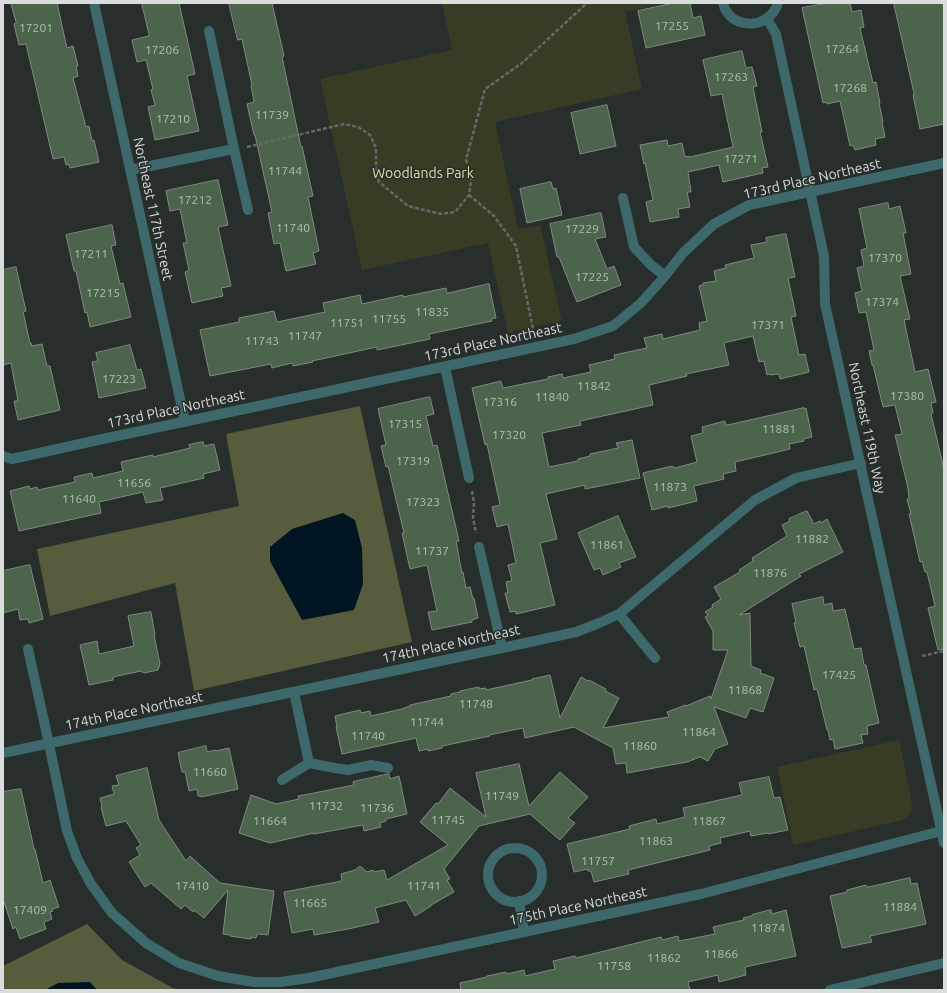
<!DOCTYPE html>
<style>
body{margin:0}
#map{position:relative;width:947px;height:993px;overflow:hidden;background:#282e2c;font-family:Ubuntu,sans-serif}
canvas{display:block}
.frame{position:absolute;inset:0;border:4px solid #d9dddc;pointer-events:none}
</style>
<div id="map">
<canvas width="947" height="993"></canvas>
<div class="frame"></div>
</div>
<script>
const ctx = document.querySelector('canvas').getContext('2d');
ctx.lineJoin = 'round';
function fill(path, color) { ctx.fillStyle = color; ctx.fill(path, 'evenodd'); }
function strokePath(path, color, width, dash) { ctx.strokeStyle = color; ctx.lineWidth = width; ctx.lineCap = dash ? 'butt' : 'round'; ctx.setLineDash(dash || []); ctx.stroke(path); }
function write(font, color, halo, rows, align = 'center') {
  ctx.font = font + ' Ubuntu,sans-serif'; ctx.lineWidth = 3; ctx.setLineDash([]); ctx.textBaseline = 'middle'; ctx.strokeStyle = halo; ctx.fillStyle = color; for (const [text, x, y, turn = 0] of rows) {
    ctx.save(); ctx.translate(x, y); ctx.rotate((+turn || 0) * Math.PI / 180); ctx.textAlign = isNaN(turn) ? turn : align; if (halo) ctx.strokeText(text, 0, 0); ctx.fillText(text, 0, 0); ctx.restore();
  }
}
fill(new Path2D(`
 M442,3H665L625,12L642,89L495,122L518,229L540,225L562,321L508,333L488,243L362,270L320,79L452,50Z
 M899,740L912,804L911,813L903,820L793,845L777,767Z`), '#383c25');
fill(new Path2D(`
 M360,406L412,642L194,691L175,583L50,616L37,549L239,506L226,434Z
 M87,924L122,960L173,988L181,990H3V966Z`), '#575c3d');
fill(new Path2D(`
 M343,513L355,520L362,548L363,584L354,610L302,620L270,561V547L292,529Z
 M90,982L97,990H45L58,983Z`), '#001521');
const building = new Path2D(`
 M11,3H57L66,44L67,48L73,46L78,66H76L78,76L73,78L86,127L89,126L92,141L94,140L99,162L70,168L69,164L66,165L64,157L53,159L26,44L19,45L14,24L16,23Z
 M142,3H179L195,74L187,76L199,131L155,140L148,107L155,105L151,90L153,89L146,60L137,62L132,40L149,36Z
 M229,3H272L284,56L282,57L301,147L302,146L313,196L308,197L319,251L313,253L316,264L286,271L280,243L274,244L268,213L272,212L255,135H254L247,104L254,102L251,85H252L242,39L238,40Z
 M674,3H690L693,18L701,16L705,35L646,48L638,11Z
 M828,3H850L852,12L861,10L864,27L860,28L873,83L876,82L880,103H879L883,122H882L885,137L875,139L876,145L855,150L853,145L850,146L840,101L827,104V102L823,103L802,8Z
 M894,3H944V124L920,129L913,95H914Z
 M742,51L746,68L752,67L757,86L753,87L762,132H760L768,167L762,168L763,173L723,182L719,165L688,172L691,192H687L690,207L678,209L679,217L650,222L646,202L653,200L645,163L644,164L640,145L667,140L668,146L682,143L685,157L689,156L690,157L733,147L722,94L711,96L703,60Z
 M607,105L616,146L580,154L571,113Z
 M218,180L228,225L218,227L231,286L221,288L223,296L192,303L185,272L189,270L183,243H187L180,209L170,211L166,191Z
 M551,182L553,189L556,188L562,215L527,223L520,189Z
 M888,203L889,209L900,206L906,233H903L911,274L900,276L910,319L904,320L915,372L928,369L936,402L931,403L933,413L931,414L944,469V649L938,650L928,608L935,606L927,572H925L922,561L920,562L909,514H911L907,499H909L908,488L895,435L902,434L895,405L883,407L873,365H872L869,351L874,350L866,312L859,313L855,293L862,291L857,268L864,266L861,250L867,248L859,209Z
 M601,213L606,237L595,239L607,269L614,266L621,285L577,302L559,257H557L550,224Z
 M112,225L116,245L111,246L120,284L123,283L131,317L90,327L87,312L85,313L76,271H74L66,235Z
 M786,234L795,277L788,278L796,316L791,317L799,355L805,354L809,372L780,379L779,374L771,375L770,374L767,375L764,361L759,362L753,336L724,343L729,365L686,374L687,376L649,385L653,405L580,421L581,425L542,433L549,467L578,461V459L590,456V454L618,448L616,443L632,440L640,478L585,489V485L546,494L557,539L540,543L555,605L516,614V611L510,612L505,593H508L506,582L512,581L508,565L516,563L508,524L497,527L492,507L500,505L487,444L485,445L472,388L501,381L503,388L548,379V377L562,374L563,378L591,372L589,365L615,359L614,355L647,348L644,338L662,334L663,339L700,330L699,323L707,321L699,286L703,285V283L716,281L714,271L726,268L725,265L754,258L751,245L767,242L766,238Z
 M16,267L26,311L23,312L30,343H31L32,346L42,344L47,366H50L60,410L18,420L14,401H18L11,363L3,365V270Z
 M489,284L496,318L491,319L492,321L429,334L430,339L377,350V347L312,361L313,362L293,366L292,363L272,368L271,364L210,376L200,330L239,322V318L274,311L277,322L325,312L323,303L360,295L362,304L403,295V297L446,288L447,293Z
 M130,345L137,370L141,369L146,388L99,398L92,362L98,361L96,353Z
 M430,397L434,414L426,416L433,446L437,445L459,541H456L462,573L463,572L466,588L470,587L473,599L474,598L478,618L472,620V622L432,630L428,612L437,611L427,565L410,569L402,533H404L388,466L386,467L381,446L386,445L378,409Z
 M804,408V409L806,408L812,437L803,439L804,441L789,444L790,449L735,462L736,471L723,474L724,479L694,486L697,501L668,508V506L652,510L643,473L672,466L675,468L697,462L691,436L703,433L702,427L725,421L726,425Z
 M203,442L204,446L214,444L220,470L203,474L204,478L160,488L163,500L146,503L143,492L99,502L101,513L19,531L10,491L29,486L30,489L37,487L38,490L75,482L74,477L92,473L93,478L123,471L121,462L153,455V457L190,448L189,445Z
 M807,511L814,524L820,521L821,523L827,519L843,552L799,574L801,576L739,615L750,613L751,666L761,670L760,673L774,678L763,712L750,708L746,718L714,707L728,744L715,749L708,761L700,757L687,762L627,773L626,763L616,764L613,748L574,727L525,738L523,728L489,735L490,736L442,746V748L428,751V749L419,751L416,738L342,754L336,727H337L335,716L360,710L361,713L370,711L371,716L402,709L410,706V705L451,696V694L460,692V691L479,687V689L486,688V690L532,680V679L550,675L560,718L581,677L588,681L589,680L606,689L605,691L619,698L603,728L669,717L667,712L686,705V706L710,696L711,699L728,650H713V631L705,617L708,615L705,612L713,607L712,605L721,599L714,587L740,572L739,570L753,561L752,558L787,536L782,525L790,521L789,519Z
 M618,516L636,557L619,563L621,567L603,575L600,568L594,570L578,533Z
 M30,565L43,619L29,623L28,619L20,620L18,609L3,613V571Z
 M823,597L824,605L832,603L833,611L845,609L854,649L861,648L864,665H866L879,723L867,726L868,734L861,735L863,743L835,749L833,739L830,740L828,730H827L817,689L814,690L804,646L800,647L794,623H796L792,604Z
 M151,612L155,635H154L160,664L158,670L144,673L141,671L113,677V680L89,685L80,645L97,641L99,654L134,646L128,616Z
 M206,746L207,752L216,750V751L229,748L238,789L201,797V796H198L197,789L189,791L185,772H182L178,753Z
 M519,764L529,806L560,772L588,797L568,818L575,823L560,840L554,835L530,814L479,826L444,869L450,879L447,880L454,892L431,905V906L415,916L406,900L375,908L379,922L348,929L314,935L313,929L292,933L284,892L342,881L341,874L355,870L360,866L367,872L373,870L374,872L384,870L387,880L448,845L420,822L436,803L438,804L450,788L486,817L476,773Z
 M147,768L159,820L186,861L190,856L220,883L274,891L268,935L257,934L256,938L251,937V939L230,936V935L223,934L228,890L204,918L194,910L193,912L185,905L181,909L151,883L145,887L129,862L140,855L136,848L141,845L126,821L106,826L101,807L102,806L100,798L114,794L112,786L119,785L116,776Z
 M389,774L390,779L399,776L407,814L386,819V821L380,823L381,827L364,831L363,825L314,834V833L270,843L239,833L251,795L276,804L299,799L298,796L309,794L354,785L353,782Z
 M769,777L774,798L780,797L788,830L768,834V833L751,836L750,831L720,838L721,843L709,846L710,850L628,870L629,874L594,882L591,871H588V869L574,872L567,844L630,829L629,826L656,819L657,824L685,817L683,808L742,795L739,783Z
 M21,789L34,849H35L43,883L50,880L59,907L52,909L53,911L50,912L52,919L44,922L46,929L20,939L16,927L13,929L3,899V792Z
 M910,878L911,884L917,883L926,924L870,936L872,942L842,948L830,896L847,892V890L866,885L867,887Z
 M771,910L772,914L786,910L796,956L745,967L746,975L719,982L718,975L688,982L690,990H461L460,983L487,977V976L506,972L507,974L524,970L525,976L555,969L553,961L575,956L576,958L661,937L662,940L678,936L679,941L715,934L713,927L744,920L743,918L752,916V915Z`);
fill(building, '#4b644b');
strokePath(building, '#838883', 1);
strokePath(new Path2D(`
 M247,147L344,124L358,127L370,135L376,148V173L379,182L408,206L441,214L455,212L469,195L472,175L466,160L485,89L522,63L587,3
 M469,195L494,216L516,246L533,329
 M472,491L474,503L473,518L476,533
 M922,656L944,651`), '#646967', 2.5, [4, 2]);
strokePath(new Path2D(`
 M28,649L49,744
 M294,692L309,763L335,768L348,770L371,765L388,768
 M282,780L309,763`), '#3d696d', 10);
strokePath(new Path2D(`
 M94,3L185,422
 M723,3C729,30 769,31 778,3
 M767,19L776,34L824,256L825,304L944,843
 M234,149L248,210
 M130,170L234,149L209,31
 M623,198L634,247L651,265L665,276
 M445,367L469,478
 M3,456L12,459L98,440L574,339L613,326L641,303L665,276L683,253L714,224L749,205L944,163
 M479,547L502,648
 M619,614L655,658
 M49,744L67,831L77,858L91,884L112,913L146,943L179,963L218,976L254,982H280L309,978L701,894L941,831
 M3,753L502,648L576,632L599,623L619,614L755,500L796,478L861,463
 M488 875a27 27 0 1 1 54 0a27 27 0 1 1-54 0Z
 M519,901L524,932
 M830,990L944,963`), '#3d696d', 10);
write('12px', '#b6bfb8', null, [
 ["17255",672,26],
 ["17201",36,28],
 ["17264",842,49],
 ["17206",162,50],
 ["17263",731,77],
 ["17268",850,88],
 ["11739",272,115],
 ["17210",173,119],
 ["17271",741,159],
 ["11744",285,171],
 ["17212",195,200],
 ["11740",293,228],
 ["17229",582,229],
 ["17211",91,254],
 ["17370",885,258],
 ["17225",592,277],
 ["17215",103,293],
 ["17374",882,302],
 ["11835",432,312],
 ["11755",389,319],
 ["11751",347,323],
 ["17371",768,325],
 ["11747",305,336],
 ["11743",262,341],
 ["17223",119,379],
 ["11842",594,386],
 ["17380",907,396],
 ["11840",552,397],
 ["17316",500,402],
 ["17315",405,424],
 ["11881",779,429],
 ["17320",509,435],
 ["17319",413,461],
 ["11656",134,483],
 ["11873",670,487],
 ["11640",79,499],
 ["17323",423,502],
 ["11882",812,539],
 ["11861",607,545],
 ["11737",432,551],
 ["11876",770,573],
 ["17425",839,675],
 ["11868",745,690],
 ["11748",476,704],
 ["11744",427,722],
 ["11864",699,732],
 ["11740",368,736],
 ["11860",640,746],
 ["11660",210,772],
 ["11749",502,796],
 ["11732",326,806],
 ["11736",377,808],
 ["11745",448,820],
 ["11664",270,821],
 ["11867",709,821],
 ["11863",656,841],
 ["11757",598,861],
 ["17410",192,886],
 ["11741",424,886],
 ["11665",310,903],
 ["11884",900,907],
 ["17409",30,910],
 ["11874",768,928],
 ["11866",721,954],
 ["11862",664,958],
 ["11758",614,966]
]);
write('14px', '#d8e2a7', '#282e2c', [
 ["Woodlands Park",423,173]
]);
write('14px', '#d9dddc', '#282e2c', [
 ["173rd Place Northeast",812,179,-13],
 ["Northeast 117th Street",153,209,78],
 ["173rd Place Northeast",493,342,-12],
 ["173rd Place Northeast",176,409,-12],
 ["Northeast 119th Way",867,428,78],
 ["174th Place Northeast",451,644,-12],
 ["174th Place Northeast",134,711,-12],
 ["175th Place Northeast",578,906,-12]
]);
</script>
